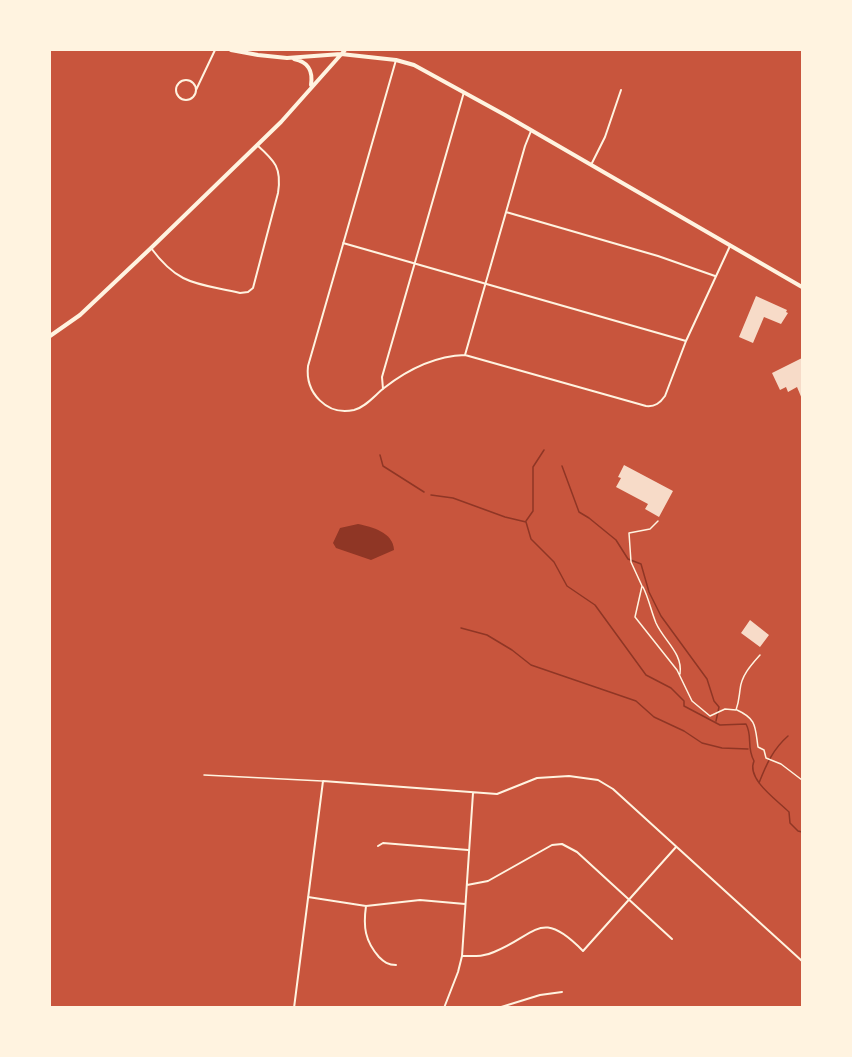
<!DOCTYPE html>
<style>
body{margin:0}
#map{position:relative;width:852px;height:1057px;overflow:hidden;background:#c8553d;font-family:"Sofia Sans Condensed",sans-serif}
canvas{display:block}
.frame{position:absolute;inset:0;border:51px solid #fff3e0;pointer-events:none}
</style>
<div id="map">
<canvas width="852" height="1057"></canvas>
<div class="frame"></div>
</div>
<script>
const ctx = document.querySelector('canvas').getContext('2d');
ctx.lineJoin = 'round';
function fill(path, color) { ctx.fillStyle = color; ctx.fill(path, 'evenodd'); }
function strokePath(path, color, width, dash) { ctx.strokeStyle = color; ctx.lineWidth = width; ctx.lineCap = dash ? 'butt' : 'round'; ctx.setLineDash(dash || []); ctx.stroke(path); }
fill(new Path2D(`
 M358,524C372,527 393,532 394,550L371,560L336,548L333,543L340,528Z`), '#8f3625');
strokePath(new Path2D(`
 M380,455L383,466L424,492
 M562,466L579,512L589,518L616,540L628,559L641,564L649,592L661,616L707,679L714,701L719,707L716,721
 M431,495L453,498L505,517L526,522L531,539L554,562L567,586L595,605L646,675L671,688L684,701V706L720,725L746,724C753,737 746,746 754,761C746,779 777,800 789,812L790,823L798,831L802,832
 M526,521L533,511V467L544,450
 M461,628L487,635L512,650L531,665L636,701L654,717L684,731L702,743L722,748L748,749
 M759,783C766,765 773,749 788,736`), '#8f3625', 1.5);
fill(new Path2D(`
 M756,296L787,310L786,312L788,313L781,324L764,317L753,343L739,337Z
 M802,358V399L797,387L788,392L786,387L780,390L772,373Z
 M624,465L673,491L659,517L645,509L648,504L616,487L621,478L618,477Z
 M750,620L769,635L760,647L741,633Z`), '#f7dbc8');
strokePath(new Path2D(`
 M658,521L650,529L629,533L631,562L642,586L635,617L677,670L692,701L710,716L725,709L736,710C739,702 739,697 740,690C741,676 751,665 760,655
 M643,587C649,599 651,611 656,623C664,641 683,653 680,674
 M737,710C757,719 755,727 758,747L764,750L766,758L781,764L802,780`), '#fff3e0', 1.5);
strokePath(new Path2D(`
 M204,775L322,781`), '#fff3e0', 1.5);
strokePath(new Path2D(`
 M396,60L308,366C305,393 327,416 354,410C366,407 375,395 384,388C407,370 435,356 465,355L646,406C655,407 660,403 665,396L686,341L730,246
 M176 90a10 10 0 1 1 20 0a10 10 0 1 1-20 0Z
 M196,90L215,50
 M591,165L605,137L621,90
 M506,212L658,256L715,276
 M343,243L686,341
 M151,248C179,286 197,283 240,293L248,292L253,288L278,193C282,168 275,161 257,145
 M465,355L525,146L531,131
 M383,389L382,377L464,92
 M378,846L383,843L468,850
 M467,885L488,881L552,845L562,844L577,852L672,939
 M308,897L366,906L420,900L465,904
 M366,906C363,927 365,941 379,957C384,962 388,965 396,965
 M462,956C473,956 484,957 494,952C537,935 540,907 583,951L676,847
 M294,1008L323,781L497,794L537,778L569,776L598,780L613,789L802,961
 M444,1008L458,972L462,956L473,793
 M498,1008L540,995L562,992`), '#fff3e0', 2);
strokePath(new Path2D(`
 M231,50L258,55L287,58L341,54L396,60L414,65L505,115L802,287
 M294,59C309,62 313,71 311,85
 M50,336L80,315L151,248L281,122L345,50`), '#fff3e0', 4);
</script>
